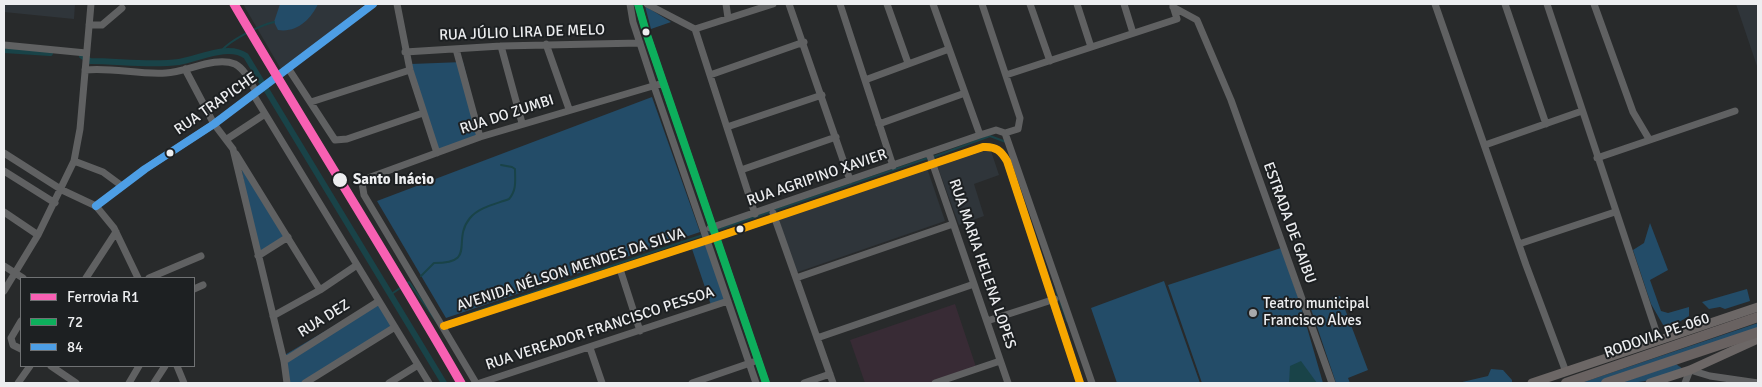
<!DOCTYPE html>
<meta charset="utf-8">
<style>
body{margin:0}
#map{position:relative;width:1762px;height:387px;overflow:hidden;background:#282a2b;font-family:Signika,sans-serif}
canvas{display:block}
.frame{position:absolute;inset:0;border:5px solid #edeef0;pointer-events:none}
.legend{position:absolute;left:20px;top:277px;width:175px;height:90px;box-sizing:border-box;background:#1d2022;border:1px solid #707274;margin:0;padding:6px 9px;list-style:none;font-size:15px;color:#edeef0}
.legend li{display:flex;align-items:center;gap:10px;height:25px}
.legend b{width:25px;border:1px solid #707274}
</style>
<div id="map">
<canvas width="1762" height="387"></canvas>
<div class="frame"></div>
<ul class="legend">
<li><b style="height:6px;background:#f860b3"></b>Ferrovia R1</li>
<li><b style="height:6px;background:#0daf5c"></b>72</li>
<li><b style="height:6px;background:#4d9ee5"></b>84</li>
</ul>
</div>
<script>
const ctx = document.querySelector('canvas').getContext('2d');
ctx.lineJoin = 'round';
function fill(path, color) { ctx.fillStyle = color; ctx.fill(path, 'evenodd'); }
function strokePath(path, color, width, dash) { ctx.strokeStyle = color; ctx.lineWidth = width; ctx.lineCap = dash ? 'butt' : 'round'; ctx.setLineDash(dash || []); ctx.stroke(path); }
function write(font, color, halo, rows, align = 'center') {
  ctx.font = font + ' Signika,sans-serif'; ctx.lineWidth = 4; ctx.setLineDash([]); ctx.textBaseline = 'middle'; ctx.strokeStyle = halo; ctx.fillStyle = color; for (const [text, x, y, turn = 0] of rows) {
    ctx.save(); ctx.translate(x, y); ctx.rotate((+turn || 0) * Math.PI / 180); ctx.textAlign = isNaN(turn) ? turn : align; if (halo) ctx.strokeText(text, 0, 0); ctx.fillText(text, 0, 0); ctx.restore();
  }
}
fill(new Path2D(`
 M4,4H75L74,19L4,12Z
 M243,4H365L282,71Z
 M1736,4H1758V69Z
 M985,151H991L999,175L974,184L984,216L959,225L937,165Z
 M927,168L945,221L795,273L779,219Z`), '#2f353a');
fill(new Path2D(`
 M955,304L976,367L930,383H865L850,340Z`), '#382b35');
fill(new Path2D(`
 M280,4H318C311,19 297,33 278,30L274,22Z
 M645,6L671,22L651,29Z
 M463,62L482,136L438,150L411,64Z
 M652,97L700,232L446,318L377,201Z
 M241,166L287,237L258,254Z
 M1650,223L1668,270L1650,280L1661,311L1668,313L1689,307V316L1666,330L1651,304L1633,250L1644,243Z
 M709,240L728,299L711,305L691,246Z
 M1281,248L1300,303L1323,383H1202L1168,285Z
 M1164,281L1200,383H1117L1091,308Z
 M1747,289L1750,301L1725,309L1720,307L1709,309L1702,302Z
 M1340,296L1368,370L1348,378L1350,383H1336L1309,303Z
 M376,301L394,327L302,383H287L283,356Z
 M1758,323V328L1599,383H1581Z
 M1676,364L1683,369C1662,379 1642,383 1620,383Z
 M1491,369L1503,370L1512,380V383H1458L1488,376Z`), '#234c68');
fill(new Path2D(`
 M1301,361L1317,383H1289L1290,366Z`), '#194348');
strokePath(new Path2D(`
 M220,53C227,41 261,25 274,22
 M933,157L990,136L1006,142
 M708,233L928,158
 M421,276L434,263C478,263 451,241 470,218C479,207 496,204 509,199C517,190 515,180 515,169L512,167L501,165
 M1056,290L1067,321
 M390,295L409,282L438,324
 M469,314L703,235`), '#194348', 2);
strokePath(new Path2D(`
 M4,50L50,53
 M82,56L90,61C119,61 150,66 179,62C199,59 228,43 246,56L444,383`), '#194348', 6);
strokePath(new Path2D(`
 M397,4L410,70L437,153
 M630,4L633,22L654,86L756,383
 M638,4L646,32L766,383
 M647,4L695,29
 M726,4L728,18
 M789,4L850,180
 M840,4L893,166
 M887,4L908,63
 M933,4L980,135
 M982,4L1020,118L1018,129L1005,133
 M1030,4L1050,61
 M1077,4L1091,47
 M1124,4L1133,33
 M1435,4L1526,265L1566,372
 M1505,4L1546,124
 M1547,4L1659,340
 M1594,4L1633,112L1649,139
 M1173,7L1197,20L1231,100L1332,383
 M89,25H102L122,8
 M695,29L755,214
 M695,29L773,4
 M546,44L569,109
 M4,45L86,53
 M501,46L522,123
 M456,49L480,137
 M405,52L501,46L640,43
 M288,68L335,140L347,139L423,113
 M185,69L214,124L233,149L284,361L287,383
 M85,70C112,67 139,75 166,73C187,72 215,56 235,64C245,69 251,83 256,92
 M710,75L804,42
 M1006,75L1177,19L1173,6
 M865,80L949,49
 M253,94L429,383
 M311,102L410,70
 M879,124L965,93
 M727,127L822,95
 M1005,133L1092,383
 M227,139L265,114
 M1485,145L1582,111
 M4,153L62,190L96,206L114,228L138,278
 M929,153L1008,383
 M236,154L320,290
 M1597,158L1735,111
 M74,161L103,172L122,186
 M741,170L836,137
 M4,171L55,203
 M96,206L145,169L214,124L373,4
 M4,212L38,235
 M773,213L833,383
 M710,228L980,135L996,130L1005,133
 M1519,244L1615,212
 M258,256L288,237
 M4,266L23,278
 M620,269L640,331
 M86,278L116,232
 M149,278L201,256
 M796,278L953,224
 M194,289L203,285
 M4,291L38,235L74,161L80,129L91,4
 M273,316L320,290L357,265
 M21,321L11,338L13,345L21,349
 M987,321L1055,299
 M444,326L717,237L983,147C996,146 1001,151 1007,161L1080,383
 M817,338L974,284
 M590,348L602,383
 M284,361L379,301
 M51,366L76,383
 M177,366L184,383
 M18,383L30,366
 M129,383L139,366
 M154,383L165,366
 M305,383L395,327
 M389,383L418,365
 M476,383L364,195L362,183L368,178L480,137L663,83
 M480,383L728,301
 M692,383L753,362
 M804,383L830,374
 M935,383L1000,361
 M1685,383L1690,370L1710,376L1758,383`), '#606162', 7);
strokePath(new Path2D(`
 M1532,383L1758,307
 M1650,383L1690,370L1758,339`), '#6c6766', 9);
strokePath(new Path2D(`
 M1566,383L1758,317
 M1606,383L1758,332`), '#696261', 10);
strokePath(new Path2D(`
 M638,4L646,32L766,383`), '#0daf5c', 8);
strokePath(new Path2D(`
 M96,206L145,169L214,124L373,4`), '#4d9ee5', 8);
strokePath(new Path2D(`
 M444,326L717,237L983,147C996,146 1001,151 1007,161L1080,383`), '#f7a600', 8);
strokePath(new Path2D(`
 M234,4C308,131 388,255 461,383`), '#f860b3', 9);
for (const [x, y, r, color] of [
 [646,32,4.5,"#edeef0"],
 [170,153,4.5,"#edeef0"],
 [340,180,8,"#edeef0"],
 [740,229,4.5,"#edeef0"],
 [1253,313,5,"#a8a9ab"]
]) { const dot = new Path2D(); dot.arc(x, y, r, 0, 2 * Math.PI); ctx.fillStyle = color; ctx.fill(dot); strokePath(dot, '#1d2022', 2); }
write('15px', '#edeef0', '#1d2022', [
 ["RUA JÚLIO LIRA DE MELO",522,33,-2],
 ["RUA TRAPICHE",216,104,-35],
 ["RUA DO ZUMBI",507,115,-18],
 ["RUA AGRIPINO XAVIER",817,178,-19],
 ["ESTRADA DE GAIBU",1289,223,70],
 ["RUA MARIA HELENA LOPES",982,264,71],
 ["AVENIDA NÉLSON MENDES DA SILVA",571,270,-18],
 ["RUA DEZ",324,319,-32],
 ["RUA VEREADOR FRANCISCO PESSOA",600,329,-18],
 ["RODOVIA PE-060",1657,336,-19]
]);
write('bold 15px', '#edeef0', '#1d2022', [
 ["Santo Inácio",353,180]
], 'left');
write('15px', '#edeef0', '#1d2022', [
 ["Teatro municipal",1263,304],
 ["Francisco Alves",1263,321]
], 'left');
</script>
